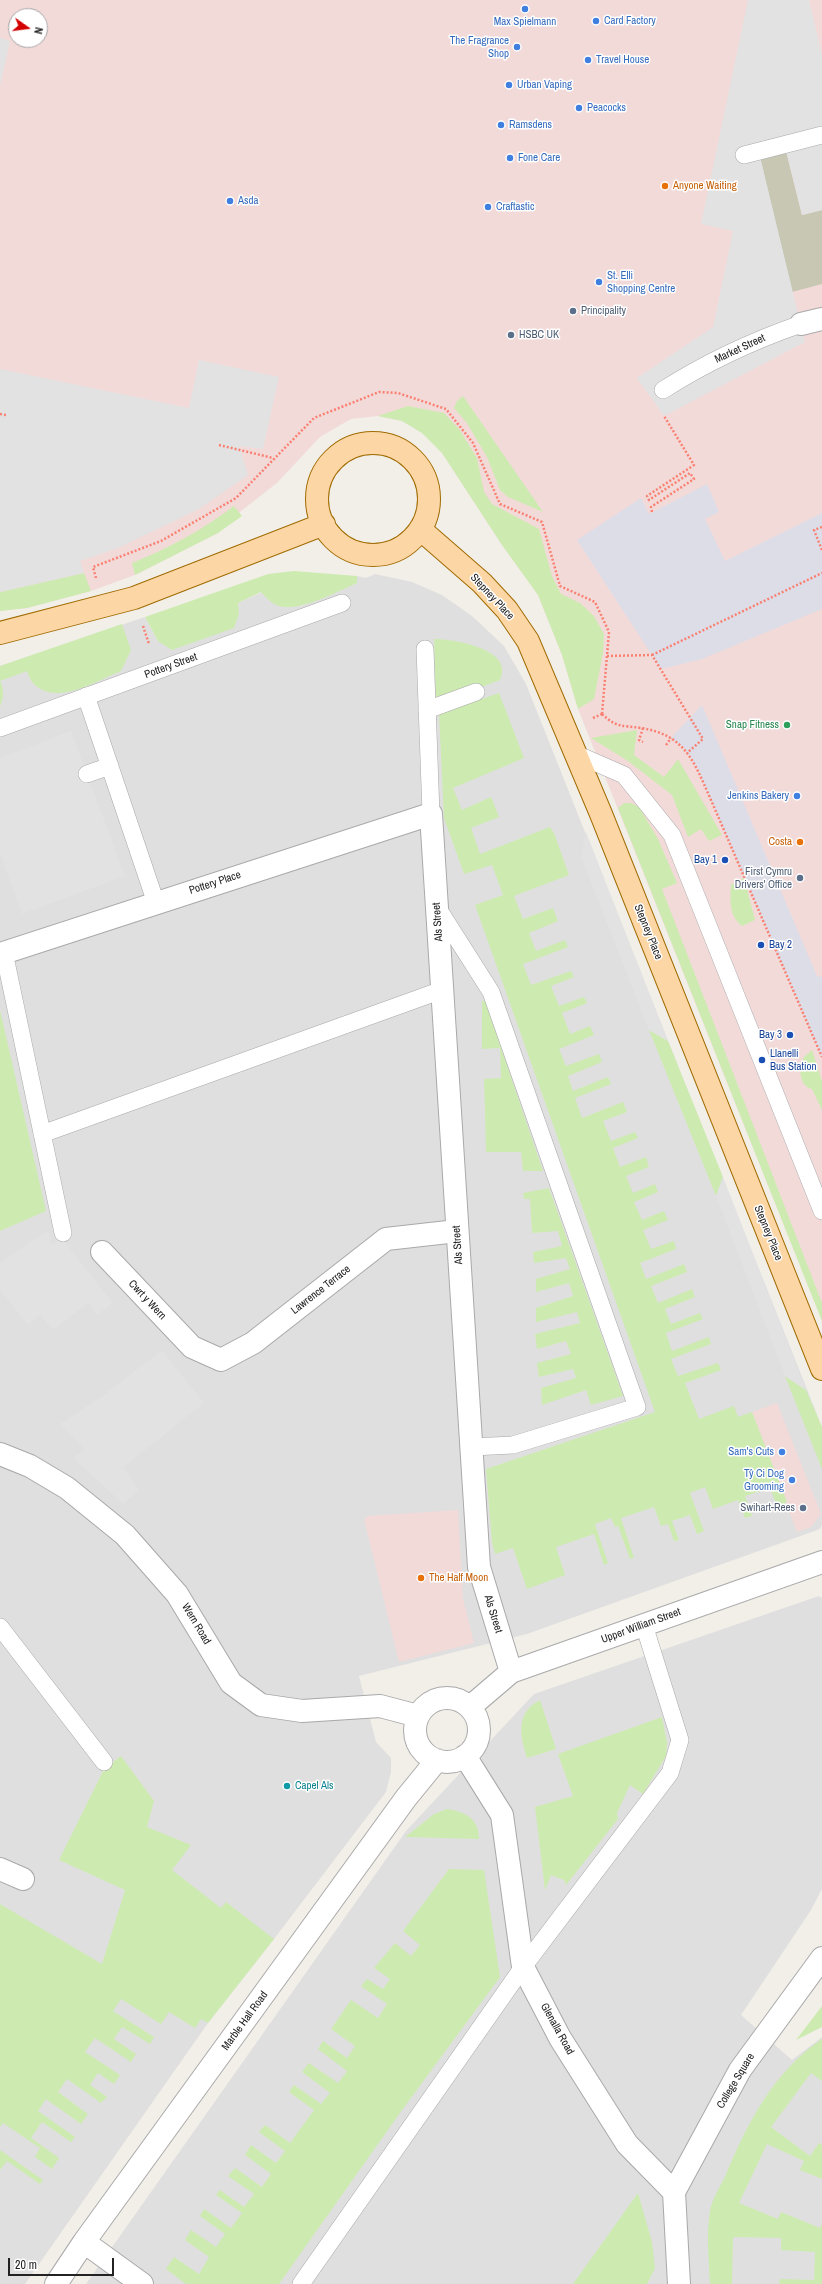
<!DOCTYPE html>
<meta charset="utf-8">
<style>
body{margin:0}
#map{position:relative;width:822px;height:2284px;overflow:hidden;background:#f2efe9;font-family:"Archivo Narrow",sans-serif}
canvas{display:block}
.north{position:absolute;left:8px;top:8px;width:40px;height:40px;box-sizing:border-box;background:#fff;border:1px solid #a7a7a7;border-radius:50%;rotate:104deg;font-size:11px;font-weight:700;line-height:16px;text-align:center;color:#222}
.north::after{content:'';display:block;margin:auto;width:14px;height:18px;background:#d40000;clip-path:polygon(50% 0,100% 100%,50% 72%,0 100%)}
.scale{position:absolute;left:8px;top:2258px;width:106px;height:18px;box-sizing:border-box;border:2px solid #222;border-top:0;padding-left:5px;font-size:12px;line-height:14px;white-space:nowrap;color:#222;-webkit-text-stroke:3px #fff;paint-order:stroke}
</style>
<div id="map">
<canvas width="822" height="2284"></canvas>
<div class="north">N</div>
<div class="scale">20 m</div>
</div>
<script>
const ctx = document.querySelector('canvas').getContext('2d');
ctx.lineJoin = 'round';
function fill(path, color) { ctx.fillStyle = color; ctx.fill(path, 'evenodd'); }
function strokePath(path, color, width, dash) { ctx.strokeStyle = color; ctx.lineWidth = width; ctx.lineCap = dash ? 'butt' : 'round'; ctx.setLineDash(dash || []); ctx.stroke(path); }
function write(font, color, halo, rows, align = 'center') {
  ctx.font = font + ' "Archivo Narrow",sans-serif'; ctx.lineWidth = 3; ctx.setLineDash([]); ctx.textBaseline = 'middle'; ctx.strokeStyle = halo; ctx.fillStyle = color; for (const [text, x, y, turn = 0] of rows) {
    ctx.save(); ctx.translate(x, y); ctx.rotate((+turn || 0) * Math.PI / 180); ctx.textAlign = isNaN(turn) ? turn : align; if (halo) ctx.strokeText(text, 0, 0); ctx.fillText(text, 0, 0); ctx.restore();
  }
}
fill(new Path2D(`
 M375,574L412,582L442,595L472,616L504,646L526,684L822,1427V1525L820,1529L527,1634L359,1676L376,1742L391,1758V1772L386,1792L274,1939L208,2023L25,2284H0V666L145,617L158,641L239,614L238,603L262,592L301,606L356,583L357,576L366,578Z
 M819,1596L822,1598V1889L811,1910L741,2015L792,2060L822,2037V2284H86L406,1831L534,1694Z`), '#e0dfdf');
fill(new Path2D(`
 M0,0H822V1321L578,709L562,655L538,595L502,545L442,453L423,433L402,421L378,416L351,419L320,437L277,483L241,511L218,533L135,575L91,591L27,608L0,611ZM16,16H40V40H16Z
 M777,1403L821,1514L811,1527L797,1532L752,1412Z
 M458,1510L463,1599L474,1643L399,1662L364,1519L368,1516Z`), '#f2dad9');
fill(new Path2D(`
 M786,151L802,215L822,210V284L792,292L760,157Z`), '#c7c7b4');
fill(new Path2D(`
 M463,396L543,512L508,497L500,490L487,457L467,423L454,408L457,401Z
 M408,406L444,413L459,429L477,458L484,492L492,504L539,529L552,576L561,594L580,603L594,616L604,634L603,653L594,699L578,709L562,655L538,595L502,545L442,453L422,433L402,421L378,416Z
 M234,506L242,516L218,533L135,575L132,563C169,548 202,530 234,506Z
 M294,571L357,576V583C337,592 305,609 284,607C274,606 267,599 261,592L238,603L239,614L234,628L172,650L158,641L145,617L268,574Z
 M84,573L91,591L27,608L0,611V592Z
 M122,624L131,650L121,671C96,681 55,708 32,682C30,679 28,674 27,671L0,681C4,689 4,697 0,706V666Z
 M434,639C454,639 515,649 500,680L436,704Z
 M499,693L524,758L453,788L462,810L491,797L499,817L471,828L480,854L550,827L554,833L569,875L514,896L523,919L553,908L558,921L529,933L536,951L565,940L568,947L523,964L531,985L571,971L574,977L551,986L559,1006L584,997L587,1003L562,1013L570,1034L590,1026L594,1035L559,1049L566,1066L599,1054L602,1062L568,1076L573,1091L608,1077L611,1084L575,1098L582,1118L623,1102L627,1112L603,1121L611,1141L635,1132L638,1138L613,1148L620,1167L646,1157L649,1167L626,1176L633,1193L655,1184L658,1192L634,1202L642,1220L664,1211L668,1220L643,1230L651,1249L674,1241L676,1249L640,1263L646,1279L684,1264L687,1272L651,1286L658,1303L692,1289L695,1297L665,1309L671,1324L700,1313L703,1319L666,1333L672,1351L709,1337L711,1344L671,1359L678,1376L718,1363L721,1370L685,1383L699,1419L734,1406L738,1417L752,1412L787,1502L777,1506L770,1488L745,1496L752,1516L745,1518L738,1500L713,1509L705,1487L690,1493L704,1531L697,1534L690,1515L672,1521L679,1540L674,1541L668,1524L661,1526L654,1507L621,1518L634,1558L630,1559L618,1526L615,1527L611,1518L595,1524L608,1563L604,1565L594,1534L556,1547L565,1575L527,1589L513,1548L495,1554L492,1542L486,1469L655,1412L475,905L503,895L492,865L464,874L444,818L439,714Z
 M637,730L634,755L664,777L678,759L722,835L709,841L701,829L688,837L672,795L628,761L591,738Z
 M624,803H631L639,807L658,839L677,883L662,889L822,1303V1321L618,808Z
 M744,878L755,920L742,926C729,916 730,900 731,885Z
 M482,1001H485L543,1171H523L521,1152H486L484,1079L501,1078L500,1048L482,1049Z
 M0,1010L46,1211L0,1231Z
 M649,1030L668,1041L723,1177L716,1196Z
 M812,1050L822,1081V1110L812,1089C800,1087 798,1069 803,1059C804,1056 809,1053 812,1050Z
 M549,1188L623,1396L591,1405L586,1390L542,1405L541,1388L576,1378L573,1369L539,1377L537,1363L571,1354L566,1341L537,1349L535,1334L580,1323L577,1312L536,1322V1308L573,1296L569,1283L536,1292V1279L570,1269L566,1258L534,1263L533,1252L562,1246L558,1231L532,1233L530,1199H524L523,1193Z
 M785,1376L806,1390L822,1427V1469Z
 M540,1700L556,1749L527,1758C520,1736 515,1713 540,1700Z
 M662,1717L667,1743L666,1756L643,1794L630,1785L617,1813L618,1819L566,1885L564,1880L551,1875L545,1890L535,1807L573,1796L558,1754Z
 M121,1756L154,1801L147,1827L191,1845L172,1870L221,1908L226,1902L274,1939L208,2023L201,2019L195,2028L169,2012L161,2024L121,1999L113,2011L154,2037L150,2044L122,2027L114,2039L136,2054L131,2062L95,2038L85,2052L120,2075L114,2084L98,2073L90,2085L107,2097L101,2103L67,2079L58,2092L88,2114L81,2124L46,2099L38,2111L75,2137L71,2142L42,2122L31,2138L59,2158L52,2169L35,2157L40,2148L3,2123L0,2127V1904L102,1964L125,1890L59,1860L104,1769Z
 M447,1809C465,1812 479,1818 479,1839L405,1837L434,1814Z
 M449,1869L484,1870L500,1977L402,2110L279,2284H186L166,2269L174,2257L199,2274L209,2257L185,2240L191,2230L216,2247L225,2234L200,2216L204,2209L231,2228L242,2213L216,2195L220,2190L244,2207L254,2194L228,2176L235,2168L262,2187L271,2174L245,2155L251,2145L276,2163L285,2151L259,2132L265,2125L290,2143L314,2110L289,2092L294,2085L321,2104L330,2093L302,2072L309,2063L338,2083L347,2071L318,2049L323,2041L347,2058L355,2046L331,2029L351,2000L378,2018L387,2004L361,1986L367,1979L383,1989L390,1979L374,1968L395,1943L411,1956L420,1945L403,1931Z
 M822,2006V2027L796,2040Z
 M822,2039V2081L811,2073L771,2127L810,2156L819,2143L822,2145V2179L800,2170L804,2161L767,2144L739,2203L778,2219L781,2212L820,2228L822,2224V2284H779L780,2279L814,2280L815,2252L781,2250V2238L733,2237L732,2284H710C709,2261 706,2234 710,2211C712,2199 720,2187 725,2177C746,2125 774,2071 822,2039Z
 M0,2150L43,2180L40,2184L7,2161L0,2170Z
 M638,2193L652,2242L655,2268L647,2284H573Z`), '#cdebb0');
fill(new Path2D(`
 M748,0H809L822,55V210L802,215L786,151L760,157L805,342L664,416L637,378L713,327L733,231L701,224Z
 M0,38L10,41L0,86Z
 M199,360L279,377L263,449L239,446L248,475L199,509L118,548L80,561L84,573L0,592V369L189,408Z
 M71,731L125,876L22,914L0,854V758Z
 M586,832L668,1041L649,1030L581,857Z
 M723,1177L806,1390L785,1376L716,1196Z
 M48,1230L51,1245L61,1237L113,1303L97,1315L88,1303L53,1330L40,1315L28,1325L0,1290V1263Z
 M162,1350L204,1403L124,1467L139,1490L123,1504L73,1458L85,1449L60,1424L105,1394Z`), '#e2e2e2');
fill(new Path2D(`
 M707,484L719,512L705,519L725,561L822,513V609L702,659L661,669L577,540L641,498L649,514Z
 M702,705L817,976L822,977V1058L698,770L684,748L671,738Z`), '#dddde8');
const service = new Path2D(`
 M744,155L822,135
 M663,390C707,362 752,341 801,324
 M425,649L431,814
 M86,696L156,903
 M427,710L476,692
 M0,728L342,603
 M576,754L624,775L672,835L822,1211
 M87,774L110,766
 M437,907L491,992L637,1407L513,1445L472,1447
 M4,952L63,1233
 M42,1134L442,990
 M0,1627L104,1762
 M301,2284L523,1967L670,1773L680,1740L644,1625`);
const minor = new Path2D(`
 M801,324L822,319
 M0,954L431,814L479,1567L511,1672
 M102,1252L192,1347L221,1360L253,1343L386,1239L457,1231
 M0,1454L30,1466L67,1488L125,1535L177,1594L231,1683L261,1705L302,1711L380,1706L418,1716
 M415 1730a32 32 0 1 1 64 0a32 32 0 1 1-64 0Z
 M470,1707L511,1672L822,1562
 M465,1756L502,1815L523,1967L560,2038L627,2144L674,2192L679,2284
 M0,1869L23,1879
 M674,2192L740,2070L822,1958
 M84,2242L142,2284
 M56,2284L84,2242L406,1798L437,1760`);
const primary = new Path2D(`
 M317 499a56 56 0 1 1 112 0a56 56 0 1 1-112 0Z
 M420,529L482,583L507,610L528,641L601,814L822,1369
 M0,633L134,598L324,524`);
strokePath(service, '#a9a9a9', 18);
strokePath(minor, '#a9a9a9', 24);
strokePath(primary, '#a06b00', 24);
strokePath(new Path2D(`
 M0,414L6,415
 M219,445L273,458
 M652,512L651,507L694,479L690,473L649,500L647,496L694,465L664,416
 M822,527L814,530L822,550
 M96,578L93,567L161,541L236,498L314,418L379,392L398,393L446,409L473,443L500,504L542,522L560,586L595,602L609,632L602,714
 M143,626L149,644
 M652,655L822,573
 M607,656L652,655L703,739L687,753
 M602,714C617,728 621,725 641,728C686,735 694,762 711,800L822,1057
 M593,718L602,714
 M643,728L639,740L643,742
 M666,745L671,738`), '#fa8072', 2.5, [2, 2]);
strokePath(service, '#fff', 17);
strokePath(minor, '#fff', 22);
strokePath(primary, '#fcd6a4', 22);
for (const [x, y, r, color] of [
 [525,9,4,"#3f7fe0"],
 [596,21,4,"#3f7fe0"],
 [517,47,4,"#3f7fe0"],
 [588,60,4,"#3f7fe0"],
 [509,85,4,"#3f7fe0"],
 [579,108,4,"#3f7fe0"],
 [501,125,4,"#3f7fe0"],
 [510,158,4,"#3f7fe0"],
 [665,186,4,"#e8710a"],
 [230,201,4,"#3f7fe0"],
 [488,207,4,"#3f7fe0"],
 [599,282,4,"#3f7fe0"],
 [573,311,4,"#5c6f8a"],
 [511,335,4,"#5c6f8a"],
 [787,725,4,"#2e9e5b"],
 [797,796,4,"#3f7fe0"],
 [800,842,4,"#e8710a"],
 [725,860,4,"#1a4fb4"],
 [800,878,4,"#5c6f8a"],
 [761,945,4,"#1a4fb4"],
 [790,1035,4,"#1a4fb4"],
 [762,1060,4,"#1a4fb4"],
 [782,1452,4,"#3f7fe0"],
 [792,1480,4,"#3f7fe0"],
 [803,1508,4,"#5c6f8a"],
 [421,1578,4,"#e8710a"],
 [287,1786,4,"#0f9aa8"]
]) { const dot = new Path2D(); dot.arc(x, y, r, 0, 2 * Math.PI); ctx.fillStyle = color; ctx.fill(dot); strokePath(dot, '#fff', 1.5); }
write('11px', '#366cbe', '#fff', [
 ["Card Factory",604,21],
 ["Max Spielmann",525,22,"center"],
 ["The Fragrance",509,41,"right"],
 ["Shop",509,54,"right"],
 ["Travel House",596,60],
 ["Urban Vaping",517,85],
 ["Peacocks",587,108],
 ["Ramsdens",509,125],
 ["Fone Care",518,158],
 ["Asda",238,201],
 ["Craftastic",496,207],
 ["St. Elli",607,276],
 ["Shopping Centre",607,289],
 ["Jenkins Bakery",789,796,"right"],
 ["Sam's Cuts",774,1452,"right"],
 ["Tŷ Ci Dog",784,1474,"right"],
 ["Grooming",784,1487,"right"]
], 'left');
write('11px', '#c56008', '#fff', [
 ["Anyone Waiting",673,186],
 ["Costa",792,842,"right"],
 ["The Half Moon",429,1578]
], 'left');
write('11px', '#4e5e75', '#fff', [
 ["Principality",581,311],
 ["HSBC UK",519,335],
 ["First Cymru",792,872,"right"],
 ["Drivers' Office",792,885,"right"],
 ["Swihart-Rees",795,1508,"right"]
], 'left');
write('11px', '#222', '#fff', [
 ["Market Street",740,349,-25],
 ["Stepney Place",492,597,47],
 ["Pottery Street",171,666,-20],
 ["Pottery Place",215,883,-18],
 ["Als Street",438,922,-94],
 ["Stepney Place",648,932,68],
 ["Stepney Place",768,1233,68],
 ["Als Street",458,1245,-94],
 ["Lawrence Terrace",321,1290,-38],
 ["Cwrt y Wern",147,1300,47],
 ["Als Street",493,1614,73],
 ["Wern Road",196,1624,59],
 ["Upper William Street",641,1626,-20],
 ["Marble Hall Road",245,2021,-54],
 ["Glenalla Road",557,2029,61],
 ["College Square",736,2081,-59]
]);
write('11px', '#27864d', '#fff', [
 ["Snap Fitness",779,725]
], 'right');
write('11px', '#164399', '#fff', [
 ["Bay 1",717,860],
 ["Bay 2",769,945,"left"],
 ["Bay 3",782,1035],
 ["Llanelli",770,1054,"left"],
 ["Bus Station",770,1067,"left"]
], 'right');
write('11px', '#0d838f', '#fff', [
 ["Capel Als",295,1786]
], 'left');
</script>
